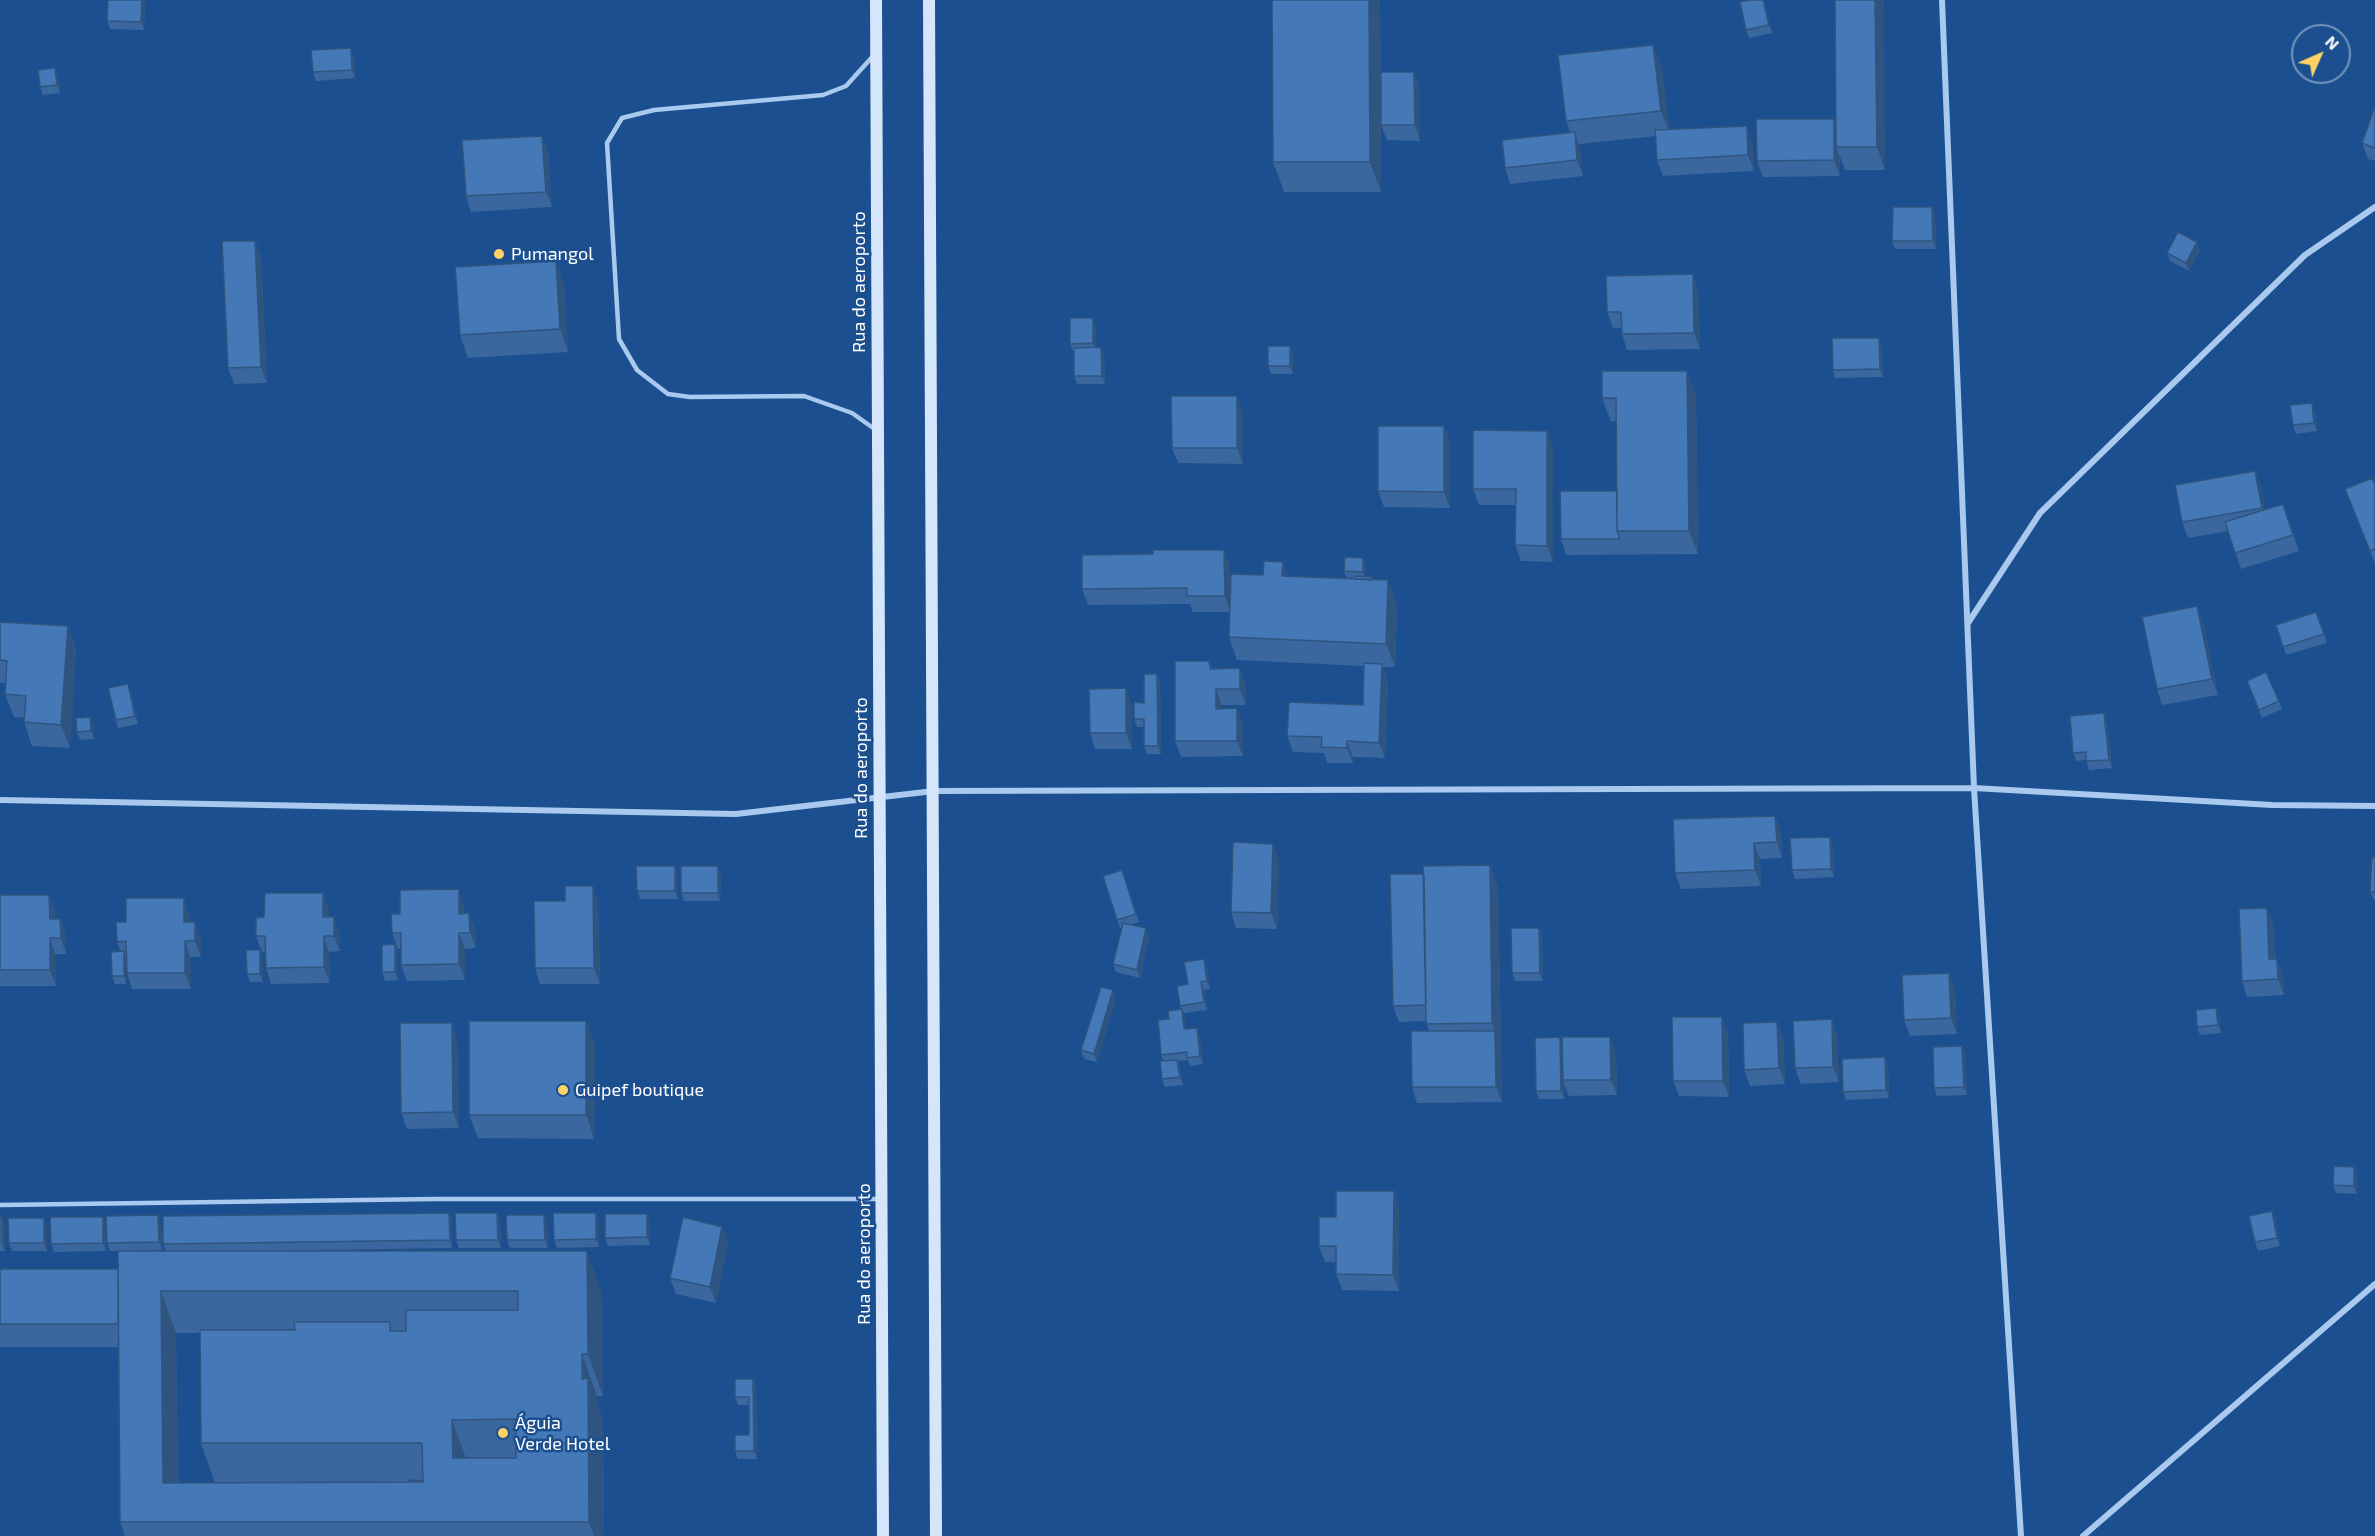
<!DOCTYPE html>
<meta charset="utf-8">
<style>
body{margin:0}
#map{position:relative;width:2375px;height:1536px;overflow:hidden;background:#1b4f8f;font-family:"Exo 2",sans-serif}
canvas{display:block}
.north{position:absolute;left:2291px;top:24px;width:60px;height:60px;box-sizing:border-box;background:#1b4f8f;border:2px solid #7695bc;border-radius:50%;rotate:45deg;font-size:16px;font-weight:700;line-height:24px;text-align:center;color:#fff}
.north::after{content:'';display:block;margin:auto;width:21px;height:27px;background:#ffd166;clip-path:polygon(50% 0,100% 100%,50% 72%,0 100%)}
</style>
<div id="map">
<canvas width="2375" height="1536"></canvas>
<div class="north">N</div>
</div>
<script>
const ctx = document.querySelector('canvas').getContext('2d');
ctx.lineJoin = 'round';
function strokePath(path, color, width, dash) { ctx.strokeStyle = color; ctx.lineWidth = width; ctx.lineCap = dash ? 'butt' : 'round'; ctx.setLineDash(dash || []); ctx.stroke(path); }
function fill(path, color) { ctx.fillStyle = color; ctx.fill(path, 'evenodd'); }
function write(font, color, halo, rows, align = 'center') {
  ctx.font = font + ' "Exo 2",sans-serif'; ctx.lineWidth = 5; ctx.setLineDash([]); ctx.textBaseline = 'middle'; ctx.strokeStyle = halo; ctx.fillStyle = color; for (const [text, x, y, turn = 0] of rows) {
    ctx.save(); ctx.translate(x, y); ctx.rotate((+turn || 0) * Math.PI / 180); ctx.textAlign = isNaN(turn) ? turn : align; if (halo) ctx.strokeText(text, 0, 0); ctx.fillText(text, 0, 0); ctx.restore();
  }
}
strokePath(new Path2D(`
 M874,55L846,86L823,95L654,110L622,118L607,143L619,339L637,370L668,394L690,397L804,396L852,413L876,430
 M0,1205L436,1199H879`), '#a9c9ee', 4.5);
strokePath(new Path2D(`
 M1942,0L1974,788L2021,1536
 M1968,623L2040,513L2305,255L2375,207
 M0,800L736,814L934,791L1974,788L2272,805L2375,806
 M2083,1536L2375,1284`), '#a9c9ee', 6);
strokePath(new Path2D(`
 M876,0L883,1536
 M929,0L936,1536`), '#d6e6fa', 12);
fill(new Path2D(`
 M1380,0L1381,192H1284L1273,162Z
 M1764,0L1772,33L1749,38L1746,30Z
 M1835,0L1885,170H1845L1840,157V176L1763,177L1757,161L1834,119L1836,125Z
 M145,1L144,30L110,29L107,21Z
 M1653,45L1662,68L1669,129L1752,142L1754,171L1663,176L1657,160L1656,136L1579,144L1580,148L1583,176L1510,184L1505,168L1570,132L1566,121Z
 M354,56L355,78L316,81L313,72Z
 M55,68L58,76L60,93L43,95L40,87Z
 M1414,72L1420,88V141L1387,140L1381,125Z
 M2375,106V161L2368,159L2362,143Z
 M542,136L548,152L552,207L471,212L466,196Z
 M1932,207L1935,215L1936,249H1895L1892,241Z
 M255,241L261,256L267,383L234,384L228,368Z
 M2197,242L2199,251L2189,271L2170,261L2167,253Z
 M564,284L568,352L468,358L460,335Z
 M1698,290L1700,349L1627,350L1622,334L1621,328H1613L1607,312Z
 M1096,326V348L1101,347L1104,356L1105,384H1077L1074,376V352H1073L1070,344Z
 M1290,346L1293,354V374H1271L1268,366Z
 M1882,346L1883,377L1835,378L1833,370Z
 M1696,394L1698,554L1566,555L1561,539L1617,491L1616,421H1611L1602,398Z
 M2312,403L2315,411L2317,431L2296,434L2293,425Z
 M1242,411L1243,464L1178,463L1172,448Z
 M1444,426L1450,442V508L1384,507L1378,491Z
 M1553,447V562L1521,561L1515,545L1516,505H1479L1473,489Z
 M2375,485V564L2345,489Z
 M2261,487L2265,510L2283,504L2299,551L2241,569L2228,531L2188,538L2182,522Z
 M1363,558L1366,566V576L1372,577L1373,580L1397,604L1395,667H1383L1388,680L1385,758L1353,757V763H1327L1324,753L1293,752L1287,736L1363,705L1364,666L1237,660L1229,637L1230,612H1193L1190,604L1088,605L1082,589L1230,566V601L1288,576L1347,579L1344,571Z
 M2316,612L2327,643L2286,655L2276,625Z
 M0,622L68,626L76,650L70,748L32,746L24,722V718L14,717L5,694L6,683H0Z
 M2203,622L2218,695L2162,705L2157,689Z
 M1209,661L1212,669L1240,668L1245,684L1246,705H1222V709L1237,708L1243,724V756L1181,757L1175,741Z
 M1157,674L1160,682L1161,754H1147L1144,746V727H1137L1134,719L1144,703Z
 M2247,681L2279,701L2282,709L2262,718Z
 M131,692L138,724L118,728L116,720Z
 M1132,704V749H1095L1090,733Z
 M2104,713L2107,721L2112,768L2089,770L2086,760L2076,761L2073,753Z
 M93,725L94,739L80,740L77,732Z
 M1775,816L1781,831L1782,858L1760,859L1761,886L1681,889L1675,873Z
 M1833,845L1834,877L1795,879L1792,870Z
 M2375,857V900L2373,899L2370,891Z
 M1279,859L1277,929L1236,928L1231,912Z
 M1490,865L1498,889L1502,1102L1417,1103L1412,1087L1429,1031L1426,1021L1399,1022L1393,1006L1424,874Z
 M675,866L678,874V899H640L637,891Z
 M1122,870L1139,922L1131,925L1149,936L1140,978L1116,972L1113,964L1122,928H1120L1117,920Z
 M721,874L720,901H684L681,893Z
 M0,895H49L55,911V919H60L66,935V954H55L56,986H0Z
 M598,902L600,984H540L535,968Z
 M464,905V914L469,913L475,929L476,948L465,949V980L407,981L401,965V949H398L392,933L400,914Z
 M2267,908L2273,924L2275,959L2283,975L2284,995L2247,997L2242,981Z
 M329,909V917L340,933V951L329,952L330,983L271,984L266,968V952H262L256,936L264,917Z
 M189,914L190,922L201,938V957H190L191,989H132L127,973V957H126V984H115L112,976L121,952L117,942L126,922Z
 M1539,928L1542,936L1543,981H1515L1512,973Z
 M260,950L263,958V982H250L247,974Z
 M398,952V980L385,981L382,972Z
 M1204,959L1207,967L1210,989L1204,990L1207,1010L1184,1013L1186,1028H1197L1200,1036L1203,1064L1190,1066L1188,1060L1178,1061L1180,1068L1183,1085L1165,1087L1162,1079L1164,1061L1161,1055L1181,1009L1180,1006L1188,984Z
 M1955,989L1957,1034L1910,1036L1904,1020Z
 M1116,998L1097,1062L1084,1059L1081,1050Z
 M2216,1008L2219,1016L2221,1033L2200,1035L2197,1027Z
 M1722,1017L1728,1033L1729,1097L1679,1096L1673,1081Z
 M1832,1019L1837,1035L1839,1082L1801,1084L1795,1068Z
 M586,1021L595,1045L594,1139L478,1138L469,1115Z
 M452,1023L457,1039L459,1128L407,1129L401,1113Z
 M1560,1037L1562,1043L1616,1053L1617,1095L1569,1096L1563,1082L1564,1099H1539L1536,1091Z
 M1783,1038L1785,1084L1750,1086L1744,1070Z
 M1962,1046L1965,1054L1967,1095L1937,1096L1934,1088Z
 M1885,1057L1888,1065L1889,1098L1846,1100L1843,1092Z
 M2354,1167L2357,1175V1194L2336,1193L2333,1185Z
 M1394,1191L1399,1207V1291L1342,1290L1336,1274V1262H1325L1319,1246L1336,1217Z
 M449,1213L452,1221V1248L259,1251L602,1293L603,1396H597V1403L603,1420L604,1536H125L120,1522L118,1347H0V1269H118L166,1251L163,1244ZM176,1333H200L201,1443L215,1483H178Z
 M497,1213L500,1221L501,1248H459L456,1240Z
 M647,1214L650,1222V1245L608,1246L605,1238Z
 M0,1217H2L5,1225V1251H0Z
 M103,1217L106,1225V1251L54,1252L51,1244Z
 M2275,1219L2280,1246L2258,1251L2255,1242Z
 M599,1221V1247L557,1248L554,1240Z
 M547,1223L548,1248H510L507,1240Z
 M161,1224L162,1250L110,1251L107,1243Z
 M47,1226V1251H12L9,1243Z
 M722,1227L728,1242L716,1303L676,1294L670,1278Z
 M753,1379L756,1387L757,1459H738L735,1451L749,1435V1405H738L735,1397Z`), '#3a679d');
fill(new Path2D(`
 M142,0H145V1L144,30L141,22Z
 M1369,0H1380L1381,192L1370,162Z
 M1764,0L1765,5L1772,33L1769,25Z
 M1875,0H1884L1885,170L1877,147Z
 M1653,45L1662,68L1670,134L1661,111Z
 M351,48L354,56L355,78L352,70Z
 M55,68L58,76L60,93L57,85Z
 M1414,72L1420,88V141L1415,125Z
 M1834,119L1840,135L1836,147L1840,157V176L1834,160Z
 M1747,126L1752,142L1754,171L1748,155Z
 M1575,132L1580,148L1583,176L1577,160Z
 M542,136L548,152L552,207L546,192Z
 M1932,207L1935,215L1936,249L1933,241Z
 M255,241L261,256L267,383L261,367Z
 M2197,242L2199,251L2189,271L2186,263Z
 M556,261L564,284L568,352L560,329Z
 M1693,274L1698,290L1700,349L1694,333Z
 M1093,318L1096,326V351L1093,343Z
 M1879,338L1882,346L1883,377L1880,369Z
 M1290,346L1293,354V374L1290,366Z
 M1101,347L1104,356L1105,384L1102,376Z
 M1687,371L1696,394L1698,554L1689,531Z
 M1237,396L1242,411L1243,464L1237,448Z
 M2312,403L2315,411L2317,431L2314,423Z
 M1444,426L1450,442V508L1444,492Z
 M1547,431L1553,447V562L1547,546Z
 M2255,471L2261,487L2268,523L2262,508Z
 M1224,550L1230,566V612L1225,596Z
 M1363,558L1366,566V580L1363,572Z
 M1283,562L1291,585L1282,576Z
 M1388,580L1397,604L1395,667L1386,644Z
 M2197,606L2203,622L2218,695L2212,679Z
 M68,626L76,650L70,748L61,725Z
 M1382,664L1388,680L1385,758L1379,743Z
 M1240,668L1245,684L1246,705L1240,689Z
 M1157,674L1160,682L1161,754L1158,746Z
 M128,684L131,692L138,724L135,716Z
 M1126,688L1132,704V749L1126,733Z
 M1216,689L1222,705V725L1216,709Z
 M1237,708L1243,724V756L1237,741Z
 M2104,713L2107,721L2112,768L2109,760Z
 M90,717L93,725L94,739L91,731Z
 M1347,741L1353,757V763L1347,748Z
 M1775,816L1781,831L1782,858L1777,842Z
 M1830,837L1833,845L1834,877L1831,869Z
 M1754,843L1760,859L1761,886L1755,870Z
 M1273,844L1279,859L1277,929L1271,913Z
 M1490,865L1498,889L1502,1102L1496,1087L1495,1031L1492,1023Z
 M675,866L678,874V899L675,891Z
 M718,866L721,874L720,901L718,893Z
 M593,886L598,902L600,984L594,968Z
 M459,889L464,905L465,930L459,914Z
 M323,893L329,909V933L323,917Z
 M49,895L55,911V935L50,919Z
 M184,898L189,914L190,938L184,922Z
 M2267,908L2273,924L2275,975L2269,959Z
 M469,913L475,929L476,948L470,933Z
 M334,917L340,933V951L334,936Z
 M60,919L66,935V954L61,938Z
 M195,922L201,938V957L195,941Z
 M1146,928L1149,936L1140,978L1137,970Z
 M1539,928L1542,936L1543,981L1540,973Z
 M459,933L465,949V980L459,964Z
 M324,936L329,952L330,983L324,967Z
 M50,938L55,954L56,986L50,970Z
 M185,941L190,957L191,989L185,973Z
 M395,944L398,952V980L395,972Z
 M260,950L263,958V982L260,974Z
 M124,951L127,960L126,984L124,976Z
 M1204,959L1207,967L1210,989L1207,981Z
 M2277,959L2283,975L2284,995L2278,979Z
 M1949,973L1955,989L1957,1034L1951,1018Z
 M1201,982L1204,990L1207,1010L1204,1002Z
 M1113,990L1116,998L1097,1062L1094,1054Z
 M2216,1008L2219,1016L2221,1033L2218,1025Z
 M1182,1009L1185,1017L1187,1037L1184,1029Z
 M1722,1017L1728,1033L1729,1097L1723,1081Z
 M1832,1019L1837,1035L1839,1082L1833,1067Z
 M586,1021L595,1045L594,1139L586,1115Z
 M1777,1022L1783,1038L1785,1084L1779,1068Z
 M452,1023L457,1039L459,1128L453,1112Z
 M1197,1028L1200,1036L1203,1064L1200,1056Z
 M1560,1037L1563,1045L1564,1099L1561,1091Z
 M1610,1037L1616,1053L1617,1095L1611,1080Z
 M1962,1046L1965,1054L1967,1095L1964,1087Z
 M1885,1057L1888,1065L1889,1098L1886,1090Z
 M1177,1060L1180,1068L1183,1085L1180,1077Z
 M2354,1167L2357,1175V1194L2354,1186Z
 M1394,1191L1399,1207V1291L1393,1275Z
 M2272,1211L2275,1219L2280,1246L2277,1238Z
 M449,1213L452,1221V1248L450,1240Z
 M497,1213L500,1221L501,1248L498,1240Z
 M596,1213L599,1221V1247L596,1239Z
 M647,1214L650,1222V1245L647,1237Z
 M158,1215L161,1224L162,1250L159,1242Z
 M544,1215L547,1223L548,1248L545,1240Z
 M2,1217L5,1225V1251L2,1243Z
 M103,1217L106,1225V1251L103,1243Z
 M44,1218L47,1226V1251L44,1243Z
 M722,1227L728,1242L716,1303L710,1287Z
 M587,1251L602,1293L603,1396L588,1354Z
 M161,1291L176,1333L178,1522L163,1483Z
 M582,1354L597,1396V1403L603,1420L604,1536H594L589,1522Z
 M753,1379L756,1387L757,1459L754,1451Z
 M452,1420L467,1461L453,1458Z`), '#305480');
const building = new Path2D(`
 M108,0H142L141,22L107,21Z
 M1272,0H1369L1370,162H1273Z
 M1750,0H1763L1769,25L1746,30L1740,2Z
 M1835,0H1875L1877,147H1836Z
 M1653,45L1661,111L1566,121L1558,55Z
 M351,48L352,70L313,72L311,50Z
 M55,68L57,85L40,87L38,70Z
 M1381,72H1414L1415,125H1381Z
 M2375,106V148L2362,143Z
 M1756,119H1834V160L1757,161Z
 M1747,126L1748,155L1657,160L1655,130Z
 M1575,132L1577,160L1505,168L1502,140Z
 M542,136L546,192L466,196L462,140Z
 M1893,207H1932L1933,241H1892Z
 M2178,232L2197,242L2186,263L2167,253Z
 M222,241H255L261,367L228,368Z
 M556,261L560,329L460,335L455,267Z
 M1693,274L1694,333L1622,334L1621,312H1607L1606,276Z
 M1070,318H1093V343L1070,344Z
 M1832,338H1879L1880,369L1833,370Z
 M1268,346H1290V366H1268Z
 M1101,347L1102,376H1074V348Z
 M1602,371H1687L1689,531H1617L1616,398H1602Z
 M1171,396H1237V448H1172Z
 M2312,403L2314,423L2293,425L2290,405Z
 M1378,426H1444V492L1378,491Z
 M1473,430L1547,431V546L1515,545L1516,489H1473Z
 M2255,471L2262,508L2182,522L2175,485Z
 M2372,478L2375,485V549L2370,551L2345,489Z
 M1560,491H1617V531L1620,539H1561Z
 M2283,504L2293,535L2235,553L2225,522Z
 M1153,550H1224L1225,596H1187V588L1082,589V555L1153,554Z
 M1345,557L1363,558V572L1344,571Z
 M1264,561L1283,562L1282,576L1388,580L1386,644L1229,637L1231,574L1263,575Z
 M1355,576L1372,577V580L1355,579Z
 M2197,606L2212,679L2157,689L2142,617Z
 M2316,612L2324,634L2283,647L2276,625Z
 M0,622L68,626L61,725L24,722L26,696L5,694L7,661L0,660Z
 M1175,661H1209L1210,669L1240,668V689H1216V709L1237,708V741H1175Z
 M1364,663L1382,664L1379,743L1347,741V748L1321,747L1322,737L1287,736L1289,702L1363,705Z
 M2266,672L2279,701L2259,710L2247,681Z
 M1144,674H1157L1158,746H1144V719H1134V702L1144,703Z
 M128,684L135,716L116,720L108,688Z
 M1126,688V733H1090L1089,689Z
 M2104,713L2109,760L2086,761V752L2073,753L2070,716Z
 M90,717L91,731L77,732L76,718Z
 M1775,816L1777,842L1754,843L1755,870L1675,873L1673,819Z
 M1830,837L1831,869L1792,870L1790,838Z
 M1233,842L1273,844L1271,913L1231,912Z
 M2372,857H2375V892L2370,891Z
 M1490,865L1492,1023L1426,1024L1423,866Z
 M636,866H675V891H637Z
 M681,866H718V893H681Z
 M1122,870L1136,914L1117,920L1103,876Z
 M1390,874H1424L1426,1005L1393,1006Z
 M565,886H593L594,968H535L534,901H565Z
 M459,889V914L469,913L470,933H459V964L401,965V933H392L391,914H400V890Z
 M265,893H323V917H334V936H324V967L266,968L265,936H256V918L264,917Z
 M0,895H49L50,919H60L61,938H50V970H0Z
 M126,898H184V922H195V941H185V973H127L126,941L117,942L116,922H126Z
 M2267,908L2269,959H2277L2278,979L2242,981L2239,909Z
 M1123,923L1146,928L1137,970L1113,964Z
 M1511,928H1539L1540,973H1512Z
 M395,944V972H382V945Z
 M246,950H260V974H247Z
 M124,951V976H112L111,952Z
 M1204,959L1207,981L1201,982L1204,1002L1180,1006L1177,986L1188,984L1184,962Z
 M1949,973L1951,1018L1904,1020L1902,975Z
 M1101,987L1113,990L1094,1054L1081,1050Z
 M2216,1008L2218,1025L2197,1027L2196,1010Z
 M1182,1009L1184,1029L1197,1028L1200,1056L1187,1058V1052L1161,1055L1158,1020L1169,1019L1168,1011Z
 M1672,1017H1722L1723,1081H1673Z
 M1832,1019L1833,1067L1795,1068L1793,1021Z
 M469,1021H586V1115H469Z
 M1777,1022L1779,1068L1744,1070L1743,1023Z
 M400,1023H452L453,1112L401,1113Z
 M1411,1031H1495L1496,1087H1412Z
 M1560,1037L1561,1091H1536L1535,1038Z
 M1562,1037H1610L1611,1080H1563Z
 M1962,1046L1964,1087L1934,1088L1933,1047Z
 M1885,1057L1886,1090L1843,1092L1842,1059Z
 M1177,1060L1180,1077L1162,1079L1160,1061Z
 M2334,1166L2354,1167V1186L2333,1185Z
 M1336,1191H1394L1393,1275L1336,1274V1246H1319V1217H1336Z
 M2272,1211L2277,1238L2255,1242L2249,1216Z
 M449,1213L450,1240L163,1244V1216Z
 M455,1213H497L498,1240H456Z
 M553,1213H596V1239L554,1240Z
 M605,1214H647V1237L605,1238Z
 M158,1215L159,1242L107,1243L106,1216Z
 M506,1215H544L545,1240H507Z
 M0,1217H2V1243H0Z
 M50,1217H103V1243L51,1244Z
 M683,1217L722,1227L710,1287L670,1278Z
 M8,1218H44V1243H9Z
 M118,1251H587L588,1354H582V1379L588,1378L589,1522H120ZM161,1291H518V1310H406V1331H390V1322H294L295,1330H200L201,1443H422L423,1482L163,1483ZM516,1419V1458H453L452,1420Z
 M0,1269H118V1324H0Z
 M735,1379H753L754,1451H735V1435H749V1397H735Z
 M409,1480L423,1481V1482H409Z`);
fill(building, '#4478b7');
strokePath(building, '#305480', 1.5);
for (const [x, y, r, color] of [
 [499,254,6,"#ffd166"],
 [563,1090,6,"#ffd166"],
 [503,1433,6,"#ffd166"]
]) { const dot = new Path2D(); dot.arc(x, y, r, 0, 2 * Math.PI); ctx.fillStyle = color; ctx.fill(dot); strokePath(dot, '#1b4f8f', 2); }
write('18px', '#fff', '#1b4f8f', [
 ["Pumangol",511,254],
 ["Guipef boutique",575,1090],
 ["Águia",515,1423],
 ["Verde Hotel",515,1444]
], 'left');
write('18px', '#fff', '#1b4f8f', [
 ["Rua do aeroporto",859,282,-90],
 ["Rua do aeroporto",861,768,-90],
 ["Rua do aeroporto",864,1254,-90]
]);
</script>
